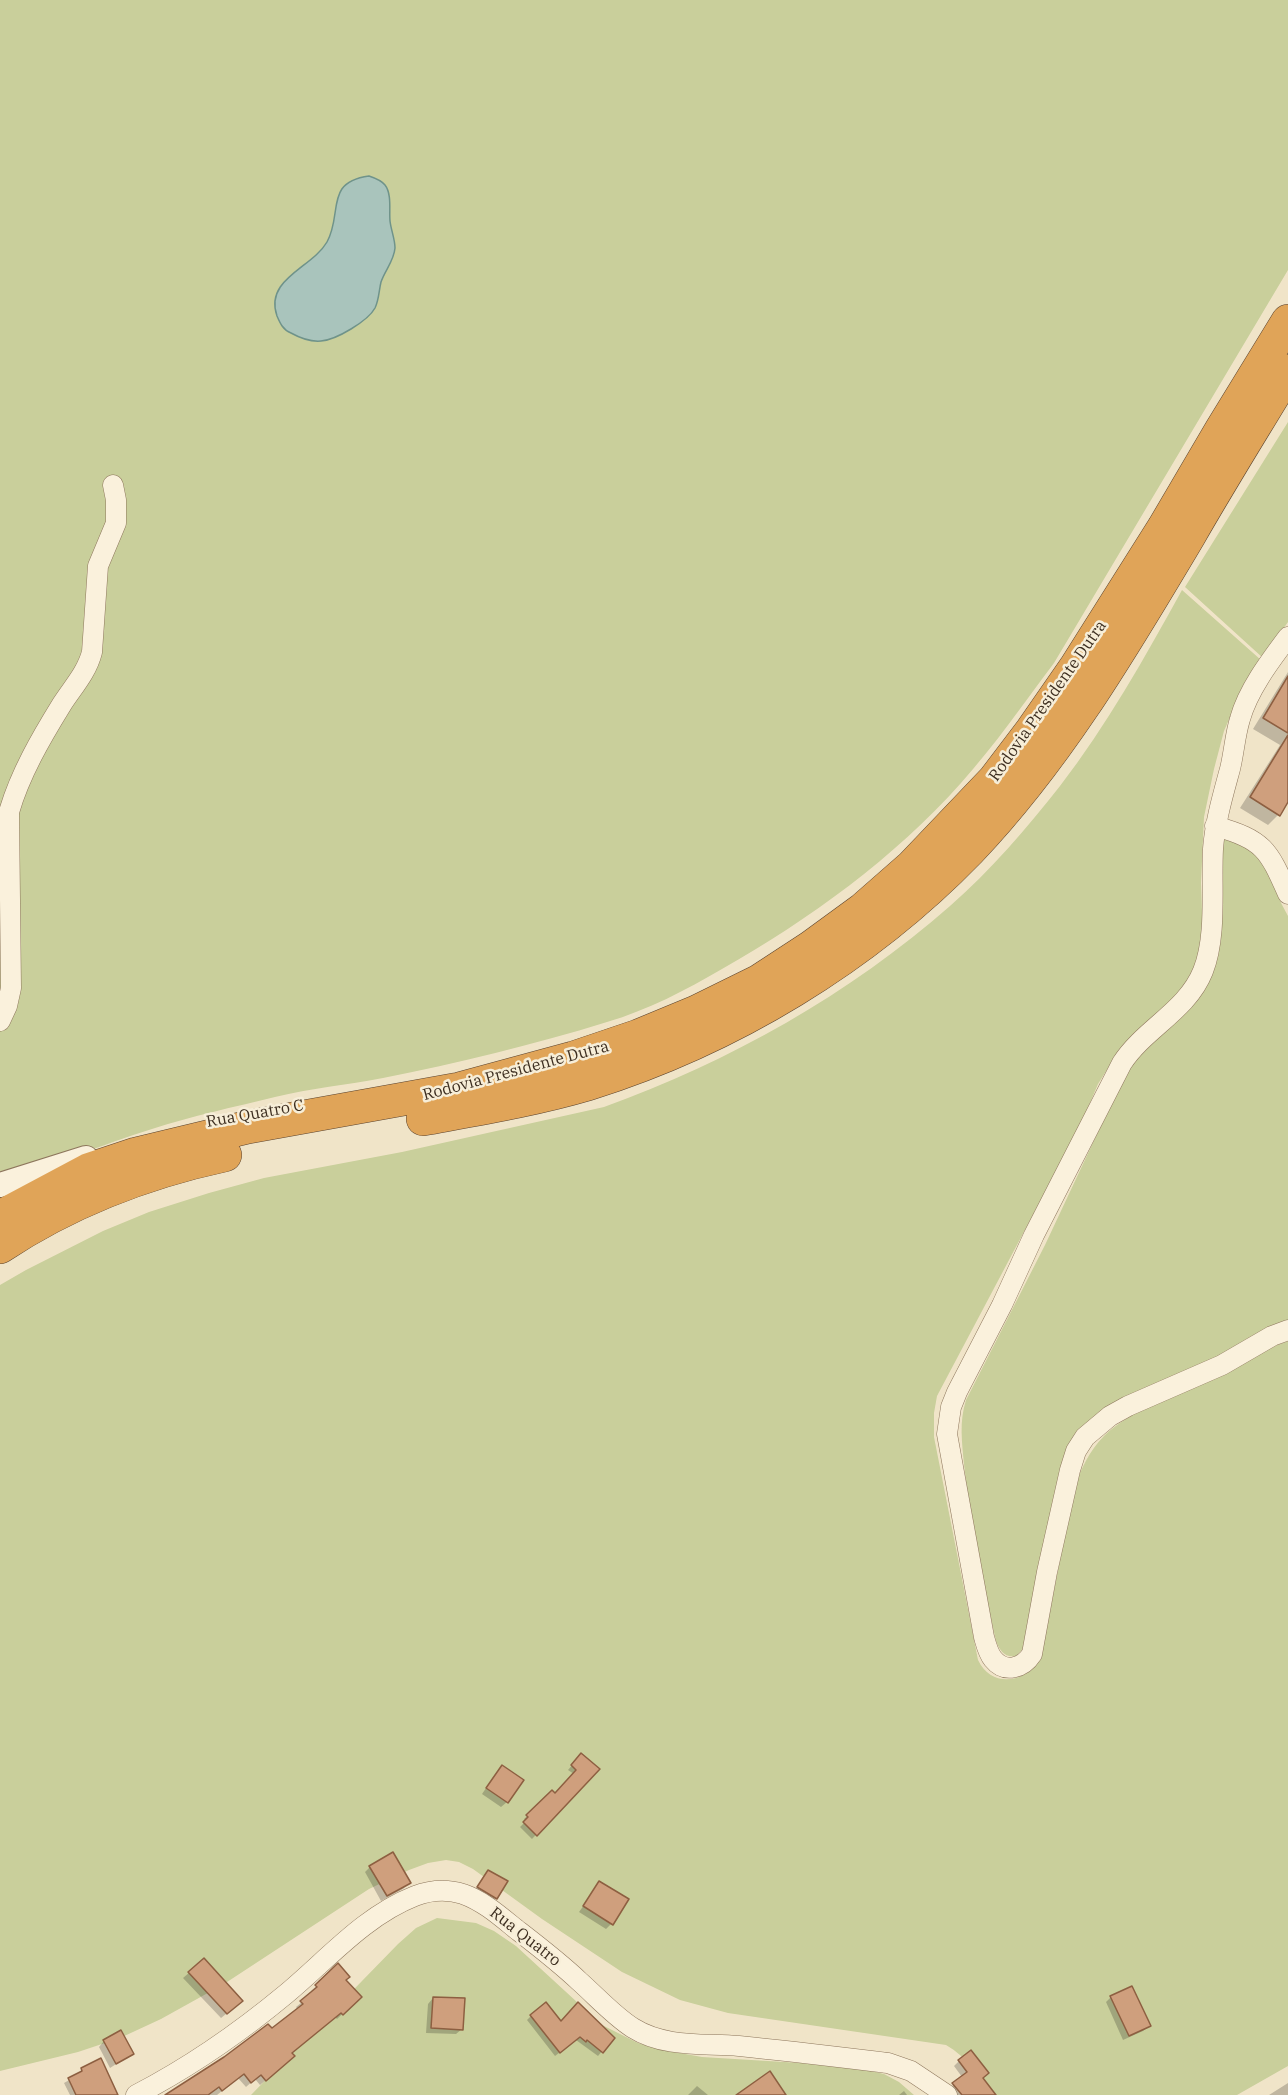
<!DOCTYPE html>
<style>
body{margin:0}
canvas{display:block;background:#f0e4c8}
</style>
<canvas width="1288" height="2095"></canvas>
<script>
const ctx = document.querySelector('canvas').getContext('2d');
ctx.lineJoin = 'round';
function fill(path, color) { ctx.fillStyle = color; ctx.fill(path, 'evenodd'); }
function strokePath(path, color, width, dash) { ctx.strokeStyle = color; ctx.lineWidth = width; ctx.lineCap = dash ? 'butt' : 'round'; ctx.setLineDash(dash || []); ctx.stroke(path); }
function write(font, color, halo, rows, align = 'center') {
  ctx.font = font + ' "IBM Plex Serif",serif'; ctx.lineWidth = 5; ctx.setLineDash([]); ctx.textBaseline = 'middle'; ctx.strokeStyle = halo; ctx.fillStyle = color; for (const [text, x, y, turn = 0] of rows) {
    ctx.save(); ctx.translate(x, y); ctx.rotate((+turn || 0) * Math.PI / 180); ctx.textAlign = isNaN(turn) ? turn : align; if (halo) ctx.strokeText(text, 0, 0); ctx.fillText(text, 0, 0); ctx.restore();
  }
}
fill(new Path2D(`
 M0,0H1288V270L1054,663C1024,703 995,745 961,783C894,858 810,919 722,969C686,990 648,1010 607,1022C533,1045 458,1063 383,1078C347,1085 311,1088 275,1097C234,1107 192,1116 152,1129C102,1144 52,1169 0,1171Z
 M1288,422V622L1263,658L1185,587Z
 M1182,590L1261,660L1240,694L1224,731L1214,769L1204,817L1201,883L1203,938L1196,966L1187,987L1113,1060L1098,1084L1081,1124L937,1396L934,1413V1437L978,1660C992,1689 1026,1683 1041,1658L1074,1487C1082,1468 1089,1451 1104,1436C1128,1412 1178,1393 1209,1378C1235,1366 1261,1350 1288,1341V2066L1237,2095H993C979,2076 967,2057 946,2045L728,2013L680,2000L622,1972L542,1919L473,1869L459,1862L446,1860L428,1863L409,1870L369,1889L224,1984L161,2019L120,2038L78,2052L0,2071V1285L26,1270L103,1231L149,1212L209,1193L264,1178L402,1152L604,1107C729,1062 850,994 950,906C990,871 1027,828 1060,786C1107,725 1145,657 1182,590Z
 M1220,833L1240,840L1270,869L1281,903L1288,916V1326L1093,1422L1024,1648L1016,1656C1005,1658 1000,1651 996,1641C983,1582 970,1524 964,1464C962,1442 959,1422 966,1400L1045,1245L1128,1068C1152,1038 1190,1018 1207,983Z
 M437,1918L476,1923L494,1931L516,1946L602,2025L638,2043L663,2050L702,2057L850,2066L884,2074L899,2082L914,2095H251L398,1944L416,1928Z`), '#c9cf9b');
const water = new Path2D(`
 M369,176C375,178 381,180 385,185C392,194 389,210 390,221C391,230 395,239 395,248C394,261 385,270 381,282C379,290 379,300 375,308C368,321 336,340 321,341C310,342 300,338 291,333C283,330 280,323 277,316C264,279 312,268 327,242C343,213 324,182 369,176Z`);
fill(water, '#a9c4bc');
strokePath(water, '#6f938a', 1.5);
fill(new Path2D(`
 M1288,672V799L1278,815L1268,825L1240,808L1280,745L1253,729Z
 M581,1755L598,1769L532,1839L520,1827L526,1821L524,1819L552,1792L555,1795L574,1774L568,1770Z
 M497,1772L507,1802L501,1807L482,1794Z
 M370,1867L409,1883L403,1889L381,1901L365,1872Z
 M488,1872L496,1898L491,1903L473,1893Z
 M600,1883L611,1924L606,1929L579,1912Z
 M204,1960L236,2006L221,2018L183,1978Z
 M338,1966L344,1981L360,1997L337,2019L335,2017L290,2053L288,2061L260,2085L255,2079L246,2087L238,2078L217,2095H168L272,2030L298,2010L296,2007L313,1993L311,1991Z
 M1111,1997L1149,2026L1143,2031L1123,2040L1106,2002Z
 M433,1998L462,2029L456,2034L426,2033L428,2004Z
 M531,2016L561,2023L613,2038L598,2056L576,2040L555,2056L527,2020Z
 M104,2041L132,2054L110,2068L99,2047Z
 M959,2061L982,2078L995,2095H955L950,2088L962,2077L954,2066Z
 M82,2069L106,2095H70L64,2083L78,2075Z
 M1288,2083V2095H1269Z
 M697,2086L708,2095H688Z
 M904,2091L907,2095H899Z`), '#0003');
const building = new Path2D(`
 M1288,676V733L1263,718Z
 M1288,735V802L1280,816L1250,797Z
 M581,1753L600,1769L537,1836L523,1822L528,1817L526,1815L552,1790L555,1793L576,1770L571,1765Z
 M502,1765L524,1780L508,1803L486,1788Z
 M393,1852L411,1883L387,1896L369,1866Z
 M488,1870L508,1881L497,1899L477,1887Z
 M599,1881L629,1899L613,1925L583,1906Z
 M204,1958L243,2001L227,2014L188,1972Z
 M338,1963L350,1977L346,1980L362,1997L343,2015L341,2013L292,2053L295,2056L266,2081L261,2075L251,2083L244,2074L222,2091L219,2087L208,2095H165L224,2057L268,2024L272,2028L303,2004L300,2001L317,1987L315,1985Z
 M1132,1986L1151,2026L1129,2036L1110,1996Z
 M433,1997L465,1998L463,2030L431,2028Z
 M546,2002L561,2021L578,2002L615,2038L603,2053L587,2040L586,2042L580,2037L560,2053L530,2015Z
 M121,2030L134,2054L116,2064L103,2040Z
 M971,2050L989,2073L983,2078L996,2095H962L952,2083L967,2072L958,2060Z
 M101,2058L118,2095H76L68,2078L82,2071L81,2068Z
 M770,2071L786,2095H736Z`);
fill(building, '#cf9f7d');
strokePath(building, '#8d5f41', 1.5);
const minor = new Path2D(`
 M1288,637C1270,661 1248,690 1240,719C1235,735 1234,753 1230,769C1223,795 1215,822 1213,849C1211,888 1217,936 1203,971C1187,1011 1145,1028 1122,1063L1034,1235L1002,1305L957,1392L951,1407L947,1434L984,1637C986,1644 988,1653 993,1659C1005,1674 1023,1668 1032,1654L1047,1572L1070,1470L1076,1451L1085,1437L1110,1416L1128,1406L1222,1365L1272,1336L1288,1330
 M1215,826C1264,840 1268,849 1288,894
 M0,1021L7,1006L11,988L9,812C20,774 41,738 62,704C73,687 87,672 92,652L98,566L116,523V500L113,485
 M136,2095C190,2067 239,2033 286,1994C327,1960 364,1916 415,1896C431,1890 447,1889 463,1894C483,1901 500,1916 516,1929C538,1946 559,1962 579,1981C596,1996 614,2016 633,2028C665,2048 704,2043 739,2046C789,2051 838,2057 888,2063L911,2071L947,2095`);
const tertiary = new Path2D(`
 M0,1185L86,1158`);
const motorway = new Path2D(`
 M423,1119C478,1109 534,1100 588,1084C731,1039 865,958 969,851C1058,758 1124,645 1189,536C1221,480 1255,426 1288,371
 M0,1217L88,1170L136,1154L248,1127L459,1089L573,1058L638,1036L696,1012L759,981L811,947L863,909L912,866L994,780L1032,730L1075,668L1164,527L1221,430L1288,321
 M0,1247C68,1202 146,1172 225,1155`);
strokePath(minor, '#8d765c', 21);
strokePath(tertiary, '#8d765c', 26);
strokePath(motorway, '#5b4430', 34);
strokePath(minor, '#faf1dc', 20);
strokePath(tertiary, '#faf1dc', 24);
strokePath(motorway, '#e0a458', 33);
write('16px', '#3d2e20', '#f7eed8', [
 ["Rodovia Presidente Dutra",1048,701,-55],
 ["Rodovia Presidente Dutra",516,1071,-15],
 ["Rua Quatro C",255,1114,-10],
 ["Rua Quatro",525,1937,38]
]);
</script>
